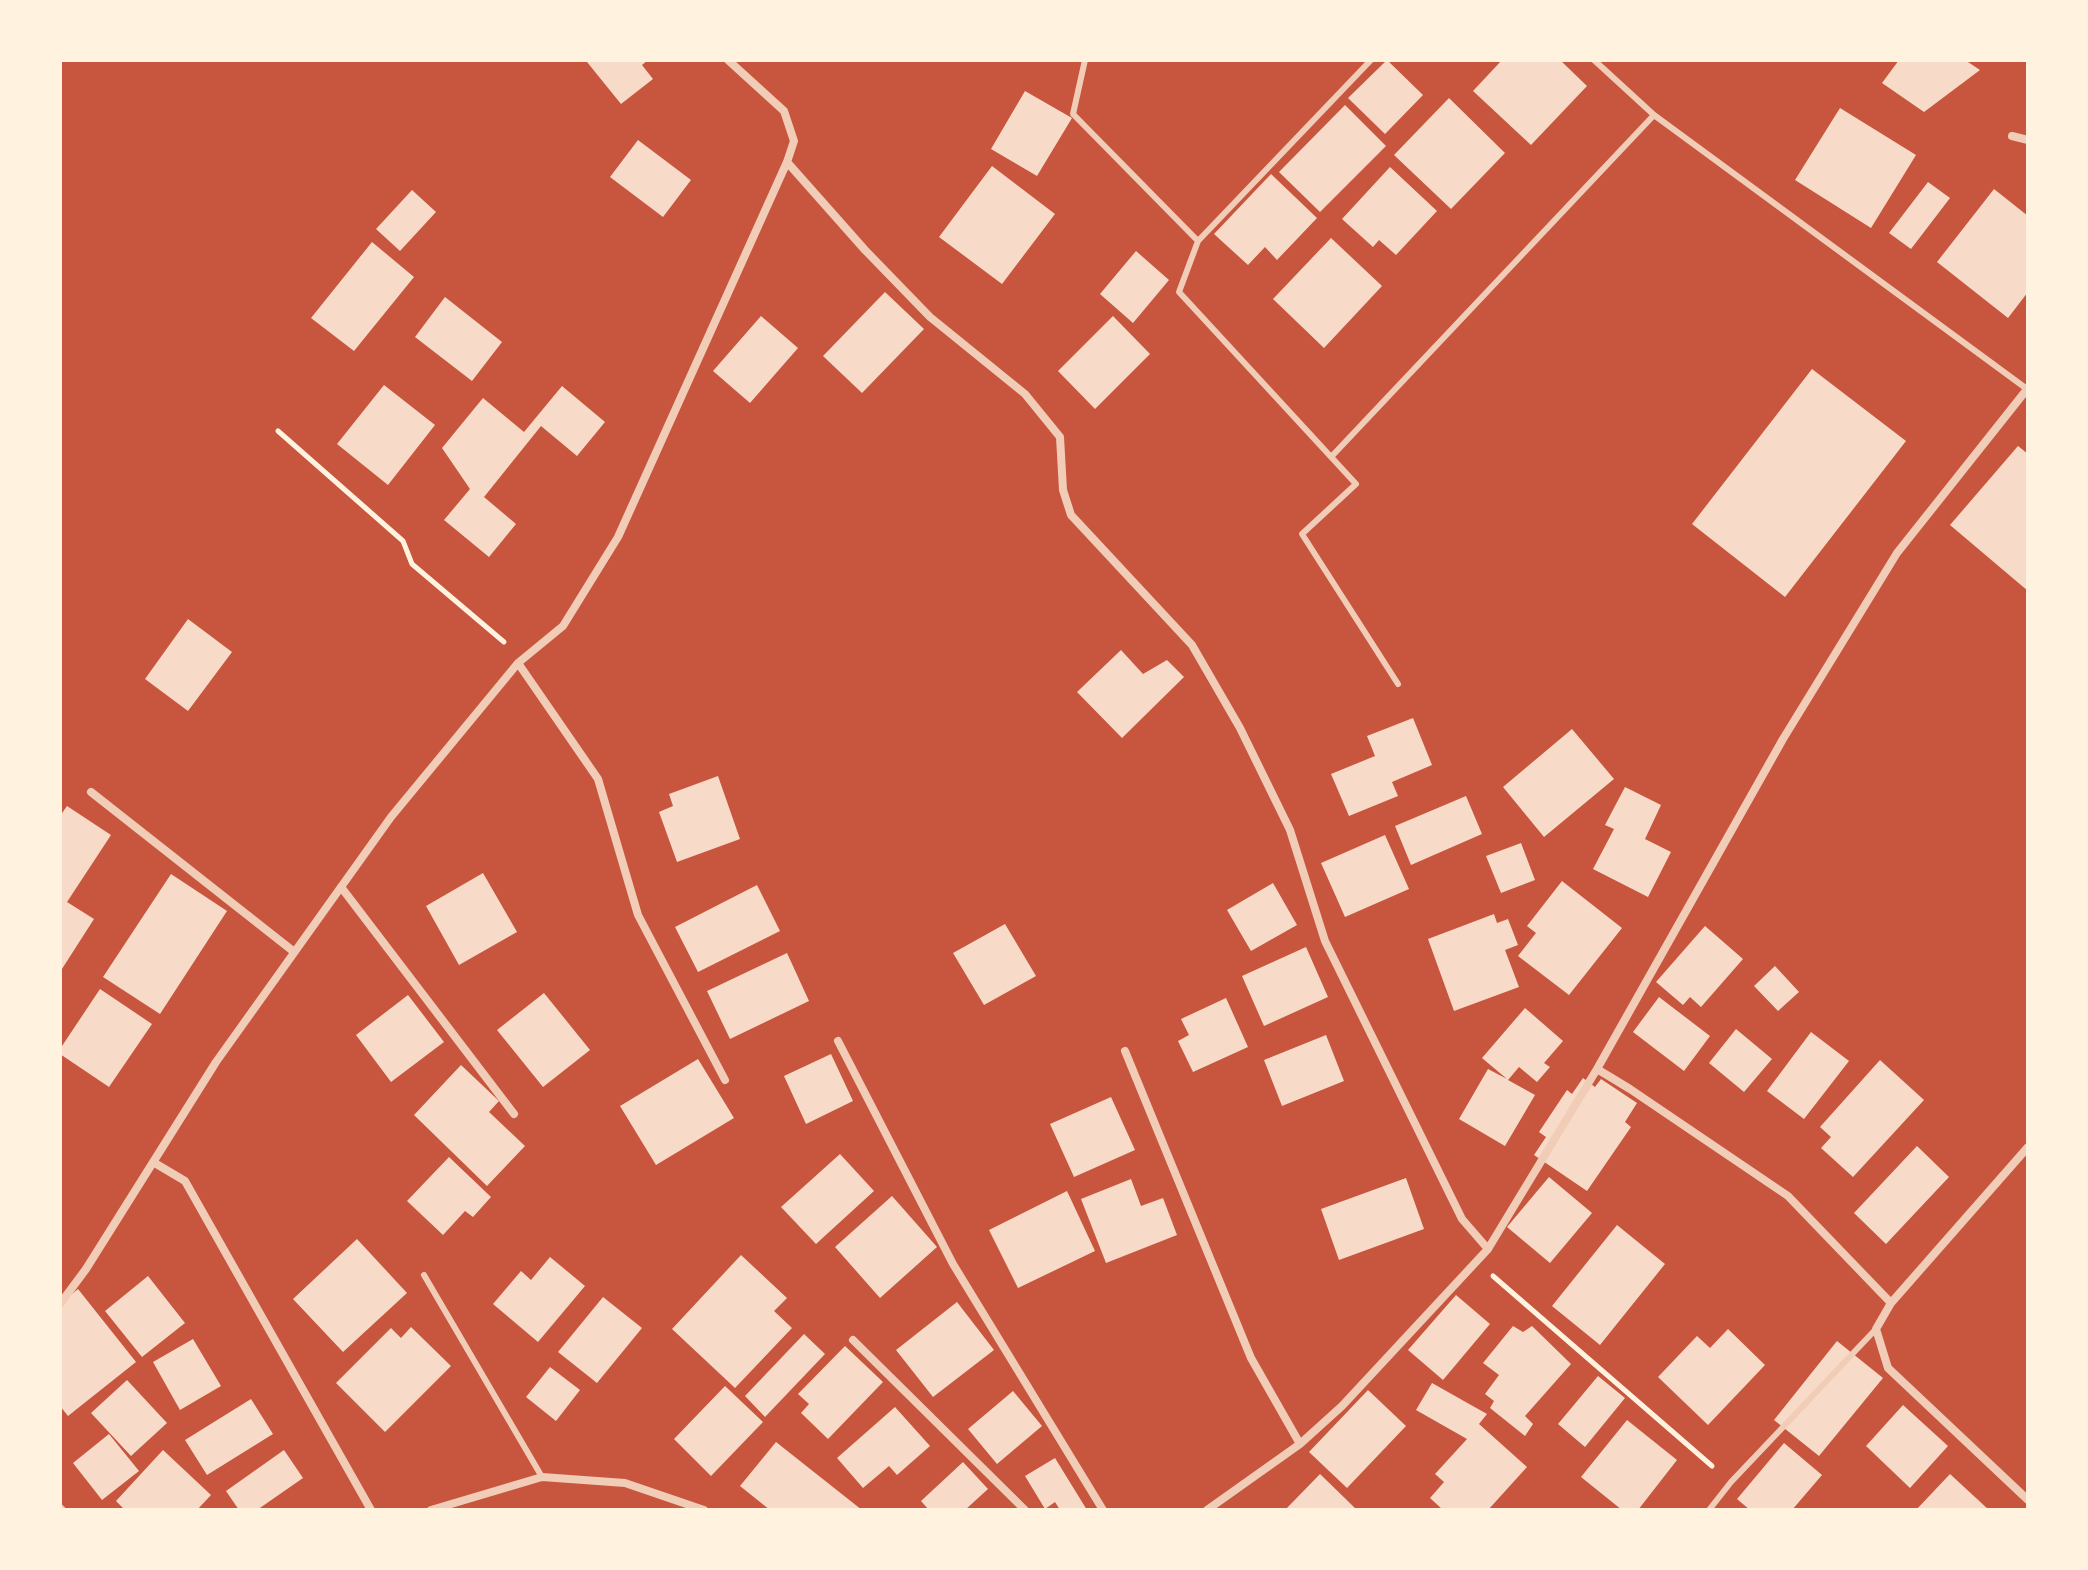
<!DOCTYPE html>
<style>
body{margin:0}
#map{position:relative;width:2088px;height:1570px;overflow:hidden;background:#c8553d;font-family:"Source Sans 3",sans-serif}
canvas{display:block}
.frame{position:absolute;inset:0;border:62px solid #fff3e0;pointer-events:none}
</style>
<div id="map">
<canvas width="2088" height="1570"></canvas>
<div class="frame"></div>
</div>
<script>
const ctx = document.querySelector('canvas').getContext('2d');
ctx.lineJoin = 'round';
function fill(path, color) { ctx.fillStyle = color; ctx.fill(path, 'evenodd'); }
function strokePath(path, color, width, dash) { ctx.strokeStyle = color; ctx.lineWidth = width; ctx.lineCap = dash ? 'butt' : 'round'; ctx.setLineDash(dash || []); ctx.stroke(path); }
fill(new Path2D(`
 M590,60H648L642,65L653,79L621,104L587,62Z
 M1387,60L1423,95L1385,134L1348,98Z
 M1502,60H1560L1587,86L1531,145L1473,91Z
 M1899,60H1965L1980,70L1924,112L1882,83Z
 M1025,91L1072,118L1037,176L991,149Z
 M1449,98L1505,153L1451,209L1394,155Z
 M1345,105L1386,146L1320,212L1279,172Z
 M1840,108L1916,155L1871,228L1795,180Z
 M638,140L691,180L663,217L610,177Z
 M992,166L1055,214L1002,284L939,237Z
 M1390,167L1437,211L1396,255L1379,240L1373,247L1342,219Z
 M1271,174L1317,218L1277,260L1265,247L1248,265L1214,234Z
 M1928,182L1950,198L1911,249L1889,233Z
 M1994,189L2028,216V292L2008,318L1937,262Z
 M412,190L436,212L400,251L376,229Z
 M1331,238L1382,286L1324,348L1273,299Z
 M372,242L414,277L354,351L311,318Z
 M1136,251L1169,280L1133,323L1100,294Z
 M885,292L924,329L862,393L823,356Z
 M445,297L502,342L472,381L415,337Z
 M761,316L798,348L750,403L713,371Z
 M1113,316L1150,354L1095,409L1058,371Z
 M1812,369L1906,441L1785,597L1692,524Z
 M384,385L435,425L388,485L337,444Z
 M562,386L605,422L577,456L541,426L484,497L516,524L489,557L444,520L470,489L442,448L483,398L524,432Z
 M2018,446L2028,454V591L1950,525Z
 M188,619L232,652L188,711L145,679Z
 M1121,650L1143,674L1167,660L1184,677L1122,738L1077,692Z
 M1413,718L1432,765L1392,782L1398,796L1349,816L1331,774L1375,756L1367,736Z
 M1572,729L1614,779L1544,837L1503,787Z
 M718,776L740,839L677,862L659,812L673,806L669,794Z
 M1625,787L1661,805L1645,839L1671,852L1648,897L1593,869L1614,829L1605,825Z
 M1466,796L1482,834L1411,865L1395,826Z
 M67,806L111,835L67,902L94,919L60,972V816Z
 M1385,835L1409,889L1345,917L1321,863Z
 M1521,843L1535,880L1501,893L1486,856Z
 M483,873L517,932L459,965L426,906Z
 M171,874L227,911L160,1014L103,977Z
 M1562,881L1622,928L1569,995L1518,956L1536,933L1527,926Z
 M1273,883L1297,925L1251,951L1227,910Z
 M757,885L780,931L698,972L675,927Z
 M1494,914L1497,923L1508,919L1518,945L1505,950L1519,987L1454,1011L1428,939Z
 M1005,924L1036,976L984,1005L953,953Z
 M1705,926L1743,959L1701,1007L1690,997L1683,1005L1656,982Z
 M1306,947L1328,997L1264,1026L1242,976Z
 M787,953L809,1001L730,1039L707,991Z
 M1775,966L1799,992L1778,1011L1754,986Z
 M100,989L152,1024L109,1087L60,1054V1049Z
 M544,993L590,1050L543,1087L497,1030Z
 M408,995L444,1042L391,1082L356,1035Z
 M1659,997L1710,1036L1684,1071L1633,1032Z
 M1226,998L1248,1047L1193,1072L1178,1041L1189,1035L1181,1019Z
 M1525,1008L1563,1041L1544,1063L1550,1067L1537,1082L1519,1067L1508,1080L1535,1095L1505,1146L1459,1119L1488,1069L1507,1079L1482,1058Z
 M1736,1029L1772,1059L1744,1092L1709,1063Z
 M1811,1032L1849,1061L1804,1119L1767,1091Z
 M1326,1035L1344,1081L1282,1106L1264,1060Z
 M831,1054L853,1101L806,1124L784,1076Z
 M698,1059L734,1118L656,1165L620,1106Z
 M1880,1060L1924,1100L1853,1177L1821,1148L1831,1137L1820,1127Z
 M461,1065L499,1101L489,1112L525,1146L487,1186L414,1115Z
 M1583,1078L1595,1087L1601,1079L1637,1103L1625,1122L1631,1127L1587,1191L1534,1155L1546,1137L1539,1132L1567,1090L1572,1094Z
 M1111,1097L1135,1150L1074,1177L1050,1124Z
 M1917,1146L1949,1177L1886,1244L1854,1213Z
 M840,1154L874,1191L816,1244L781,1207Z
 M449,1157L491,1197L473,1217L465,1211L443,1235L407,1201Z
 M1549,1177L1592,1213L1550,1263L1507,1227Z
 M1406,1178L1424,1229L1339,1260L1321,1209Z
 M1131,1179L1141,1206L1163,1198L1177,1235L1106,1263L1081,1199Z
 M1067,1191L1095,1251L1018,1288L989,1230Z
 M892,1196L937,1247L880,1298L835,1247Z
 M1617,1225L1665,1264L1600,1345L1552,1306Z
 M357,1239L407,1293L343,1352L293,1299Z
 M741,1255L787,1298L774,1311L792,1328L735,1388L672,1329Z
 M550,1257L585,1286L538,1342L493,1304L521,1271L531,1280Z
 M148,1276L185,1323L142,1357L105,1311Z
 M78,1289L136,1362L68,1416L60,1406V1304Z
 M1456,1295L1490,1324L1443,1380L1408,1350Z
 M603,1297L642,1328L597,1383L558,1352Z
 M957,1302L994,1350L933,1397L896,1350Z
 M1513,1326L1523,1332L1532,1326L1571,1364L1525,1416L1533,1424L1525,1436L1490,1408L1494,1401L1485,1394L1499,1375L1483,1363Z
 M411,1327L451,1366L385,1432L336,1383L391,1328L401,1338Z
 M1728,1329L1765,1365L1708,1425L1658,1377L1697,1336L1710,1348Z
 M804,1334L825,1354L765,1417L745,1396Z
 M193,1339L221,1386L180,1410L153,1362Z
 M1837,1341L1883,1378L1819,1456L1774,1420Z
 M845,1346L883,1382L828,1439L801,1413L809,1404L798,1394Z
 M550,1367L580,1390L556,1421L526,1397Z
 M1598,1376L1625,1398L1585,1447L1558,1424Z
 M127,1380L167,1423L131,1456L91,1413Z
 M1432,1383L1487,1414L1479,1424L1527,1467L1488,1510H1443L1430,1498L1444,1482L1435,1474L1467,1439L1416,1410Z
 M725,1386L763,1422L711,1476L674,1439Z
 M1368,1390L1406,1426L1347,1488L1309,1452Z
 M1013,1391L1042,1426L997,1464L968,1429Z
 M251,1399L273,1434L207,1475L185,1440Z
 M1903,1405L1948,1446L1910,1488L1866,1446Z
 M895,1407L930,1446L897,1475L889,1466L863,1488L837,1458Z
 M1627,1420L1677,1460L1638,1510H1622L1581,1477Z
 M109,1434L139,1471L102,1500L73,1463Z
 M776,1442L862,1510H797L794,1508L792,1510H770L740,1486Z
 M1784,1443L1822,1475L1792,1510H1750L1737,1499Z
 M163,1450L211,1495L197,1510H125L116,1501Z
 M284,1450L303,1478L257,1510H239L226,1491Z
 M1055,1458L1087,1510H1060L1055,1502L1045,1509L1025,1476Z
 M963,1462L988,1489L965,1510H929L921,1501Z
 M1320,1474L1357,1510H1285Z
 M1950,1474L1989,1510H1916Z`), '#f7dbc8');
strokePath(new Path2D(`
 M278,431L403,541L412,564L504,642
 M1493,1276L1712,1466`), '#fff3e0', 5);
strokePath(new Path2D(`
 M1085,60L1073,114L1198,241L1179,292L1356,484L1302,534L1398,684
 M1594,60L1654,115L2027,389
 M1198,241L1371,60
 M1332,456L1654,115
 M424,1275L542,1477
 M1709,1510L1731,1482L1876,1329`), '#f1ccb7', 6);
strokePath(new Path2D(`
 M2012,136L2028,140
 M787,162L865,250L930,317L1025,394L1060,437L1063,490L1071,515L1192,645L1240,728L1290,830L1325,941L1462,1219L1488,1249
 M518,663L598,779L638,915L725,1080
 M91,792L293,951
 M341,887L514,1114
 M838,1041L953,1264L1103,1510
 M1125,1051L1251,1358L1300,1444
 M1597,1069L1630,1089L1788,1196L1891,1303
 M2028,1147L1891,1303L1876,1329L1888,1368L2028,1500
 M153,1162L185,1181L371,1510
 M60,1304L86,1269L216,1062L391,817L518,663L563,626L618,537L787,162L794,141L784,111L728,60
 M853,1340L1025,1510
 M60,1508L62,1510
 M431,1510L542,1477L625,1483L704,1510
 M1207,1510L1300,1444L1342,1406L1488,1249L1597,1069L1783,739L1897,553L2028,388`), '#f1ccb7', 8);
</script>
